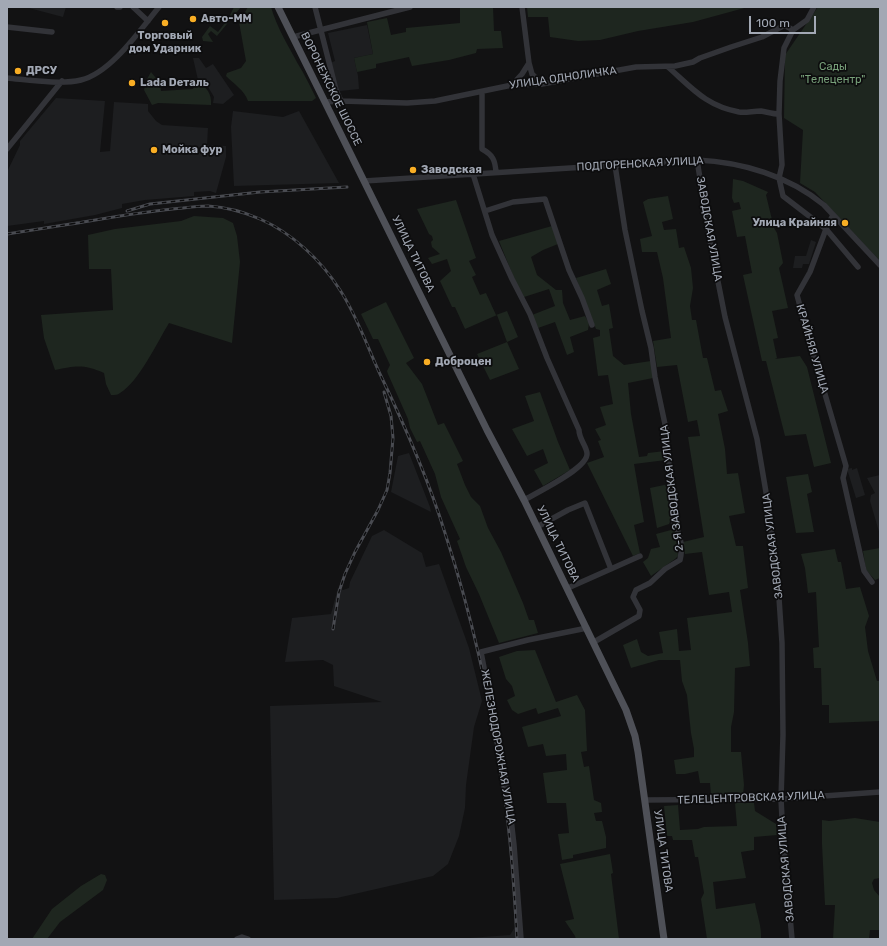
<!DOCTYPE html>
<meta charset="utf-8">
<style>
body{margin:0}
#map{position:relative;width:887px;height:946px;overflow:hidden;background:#121213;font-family:Rubik,sans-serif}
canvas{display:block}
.frame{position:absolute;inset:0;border:8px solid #a2a8b4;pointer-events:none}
.scale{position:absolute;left:749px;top:16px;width:67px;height:18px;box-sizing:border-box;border:2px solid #a2a8b4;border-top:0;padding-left:5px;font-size:12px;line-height:14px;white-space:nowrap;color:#a2a8b4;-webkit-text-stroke:3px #0d0d0e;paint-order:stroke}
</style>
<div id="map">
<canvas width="887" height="946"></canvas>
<div class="frame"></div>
<div class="scale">100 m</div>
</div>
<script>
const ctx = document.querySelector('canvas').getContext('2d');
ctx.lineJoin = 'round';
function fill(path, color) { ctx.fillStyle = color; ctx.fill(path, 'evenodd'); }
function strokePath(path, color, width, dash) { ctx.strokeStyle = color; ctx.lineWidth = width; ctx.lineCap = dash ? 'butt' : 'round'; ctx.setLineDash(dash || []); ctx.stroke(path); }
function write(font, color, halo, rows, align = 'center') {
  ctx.font = font + ' Rubik,sans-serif'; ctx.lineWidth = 3.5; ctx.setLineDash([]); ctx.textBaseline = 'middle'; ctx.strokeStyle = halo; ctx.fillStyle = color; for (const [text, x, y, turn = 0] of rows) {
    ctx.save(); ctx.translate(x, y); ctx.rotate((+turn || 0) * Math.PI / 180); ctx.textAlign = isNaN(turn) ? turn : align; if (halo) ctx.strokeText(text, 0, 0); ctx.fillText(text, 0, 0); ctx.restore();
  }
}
fill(new Path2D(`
 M29,7H66L63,17L29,8Z
 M367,25L373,54L354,58L358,76L359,89L340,91L338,90L330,63L335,61L328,33Z
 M193,58H199L206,68L213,64L234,95L223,104L213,103L214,97L207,85L198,80Z
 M56,98L105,101L100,152L110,151L114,102L148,104V111L156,121L162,125L208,128L207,145L226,146V157L216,193L210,191L194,192V196L145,200L122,204V208L95,215L44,224V221L7,226V172L20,145V141Z
 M233,111L283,117L299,111L339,183L234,186L231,127Z
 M811,240L816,242L809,264H803L802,268H793L795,256H806Z
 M409,453L430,507L431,512L391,492L398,456Z
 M852,468V470L857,468L865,495L856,498L847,469Z
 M880,475V535L870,501L871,495L875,493L867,478Z
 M384,530L422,553L426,567L439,564L469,648L482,701L474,727L466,785L465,808L459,836L448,864L433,876L337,898L274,900L270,706L382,702L334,686L333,665L323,660L285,662L292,618L331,614L338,588L343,590L349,588L350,582L372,536Z
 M515,927H518L519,939H455L510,935Z`), '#1d1e20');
fill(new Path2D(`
 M234,7H241L217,36L211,31L208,34L213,42L203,41L202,37L210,26L218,32L228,19Z
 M248,7H271C277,28 288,45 298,64C305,75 310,86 316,98L312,101H248C244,90 234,84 226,76L227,73L241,68L246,61L239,22Z
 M460,7H493L494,31H501L503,48L477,49L476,53L449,60L412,66L409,57L376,64V68L357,72L354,58L373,54L367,22L387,18L391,35L406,32V28L460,23Z
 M527,7H748L693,22L638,31L600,40L578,41L550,37L548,17H528Z
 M818,7H880V261L815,192L800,183L803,130L784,118L785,55Z
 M151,72L160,83L161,91L193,89L197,82C207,87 212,94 211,105L158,103L152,105L144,90L147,79Z
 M733,179L743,181L768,192L766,195L774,228L777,233L783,263L779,268L788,308L772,311L778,338L773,339L777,358L775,359L800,356L807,367L831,463L814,467L806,434L785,436L766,361H762L743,275L752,273L745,236L737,237L732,211L741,209L739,202L734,203L732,198Z
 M668,196L673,219L662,222L664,230L676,229L679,248L684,247L691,268L693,288L690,306L692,320H696L703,358H707L715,391L721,390L728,411L718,414L725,449L727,474L738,473L745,513L729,516L736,546H743L748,588L740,590L748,643L750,666L735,668L734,712L731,727V752H741L744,785L743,795H711L710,783H700L698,771L685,774H676L674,760L694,757V749L691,733L687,695L682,681L680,660H659L631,668L623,645L637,639L641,652L648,656L663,653L659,632L677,629L679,651L691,650L687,618L732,612L729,592L709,595L702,552L685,554L683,542L704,537L688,437L700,436L697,420L688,422L677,365L657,367L653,341L671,338L663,278L657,252H642L640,239L652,236L643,202L648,199Z
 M456,200L476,258L469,261L476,275L472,277L480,295L486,293L496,315L507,311L518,337L507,342L519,369L490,380L477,354L507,342L497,315L465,329L455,307H452L440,281L451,271L447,259L432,264L428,258L440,254L432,247L431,242L433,240L432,236L429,234L417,209Z
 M194,216L223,218L233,223L237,236L240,262L232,343L169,323C158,341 138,383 120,393C118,395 115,395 111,395L106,384L104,373C83,364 76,366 55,370L44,338L41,315L113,310L111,269H89L88,235L115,229L181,221Z
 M552,226L558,244L543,250L531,257L537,275L556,290H562L563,303L570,320L585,316L589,323L588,330L570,337L574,352L567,355L555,322L538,328L532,315L555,306L549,289L524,297L516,283L499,241Z
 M606,269L611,284L597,290L602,306L609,304L613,328L609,329L613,356L624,365L651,361L653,378L628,383L631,414L639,457L647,456L648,453L665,451L666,460L634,464L644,522L634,525L640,553L633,556L587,463L604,457L598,441L601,440L595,429L606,425L600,407L613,404L608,375L598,376L593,338L600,336V330L596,329L576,278Z
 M386,302L414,358L406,363L422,384L438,425L444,423L463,461L457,464L465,485L471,497L480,506L488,528L501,552L523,603L529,620H534L538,633L499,643L479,594L466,567L457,541L460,539L441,497L435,474L420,441L417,442L410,428L408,419L388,374L387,371L390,365L378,339H373L361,314Z
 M540,392L558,442L570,470L543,486L534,470L548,463L543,449L527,456L512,429L534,421L525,396Z
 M808,474L812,492L807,494L814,532L796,533L786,477Z
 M669,484L671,519L669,524L657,528L650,488Z
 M671,530L675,531L676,534L678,556L675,559L651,576L643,562L648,558L651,549L660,547L656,534Z
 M880,548V578L875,580L866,570L863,551Z
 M835,549L838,562H841L846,589L860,587L869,616L865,627L868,651L877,681H880V721L829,723V705H822L821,668H814L813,648L819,647L816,592L808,593L805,568L801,554Z
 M535,650L556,702L577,695L585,710L587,751L581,752L584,767L589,766L594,800L601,803L602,812L594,813L596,821H602L606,837V848L573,855V858L562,860L558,834L569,833L566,803H547L543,773L567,770L566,754L546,756L543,744L528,747L522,727L561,716L558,708L538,714L536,708L518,714L512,710L507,700L515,696L512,686L506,679L499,657L517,651Z
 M735,803H754L755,811L776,824L777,835L754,837V850L741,852L746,878L713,882L716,909L755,903C757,915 762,927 761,939H707L701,899L704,893L698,857H695L692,840H673L672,836H667L664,806L678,805L680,830L698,829L704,827L737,826Z
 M855,818L880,822V878L874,879L872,883L874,890L880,897V930H870L869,939H833L835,905H825L822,844V820L829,821Z
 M610,854L613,873L611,874L619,939H576L575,936L565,921L574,919L560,864Z
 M101,874L105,875L107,880L103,890L60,922L47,939H32L52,909L81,886Z`), '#1e261f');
strokePath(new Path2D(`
 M117,7H120
 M133,7L148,21
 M315,7L336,90L341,101
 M814,7L807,20L793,30L784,48L780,81L779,114L782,165L779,178L783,196L826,229L858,267
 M7,27L52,32
 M293,37L410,7
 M529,63L532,74L542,84
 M668,67C692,88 706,106 739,112C746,113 753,111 761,111C767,112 773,114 779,114
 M7,78C29,80 60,85 81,80C111,73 140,30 159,7
 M512,85L522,74L529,63L522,7
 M482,92V149C493,155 495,160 496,172
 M326,102L341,101L407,103L435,101L512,85L542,84L636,67L675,66L693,62L700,58L731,47L762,37L783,26H786L793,30
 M7,149L62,81
 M697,160L711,246L725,317L757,439L769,510L772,542L779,598L782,643L783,735L781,799L783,837L792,939
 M473,174L492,235L512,279L530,314L547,358L579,430C579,439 586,445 587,453C589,468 536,493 524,500
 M364,181L697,160C742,162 789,176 824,205L880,265
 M485,211L513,202L545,199L569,270L582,298L592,325
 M833,215L826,229L810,272L797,295L808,336L846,466L843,478L864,571L872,582
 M537,527L568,510L585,503L611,569
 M568,588L640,556
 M594,642L639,616L640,610L633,597L636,590L650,583L665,569L680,560C683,548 680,534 674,523L666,429L655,377L651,348L642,311L625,230L615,165
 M645,800L781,799L880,792
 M237,939L242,937L248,939
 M521,939L514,845L508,792L481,652L528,640L587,628`), '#323338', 5.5);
strokePath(new Path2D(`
 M278,7L487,430L524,500L626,710L635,736L638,752L664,939`), '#4e5057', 7);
const rail = new Path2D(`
 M127,211L150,204L260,192L347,187
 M71,224C108,218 146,211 183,208C191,207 200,206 208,206C225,207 244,212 260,219C292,233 321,260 340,290C357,316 367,346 380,374C405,426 428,478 445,533C472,616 491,701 503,787C511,837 514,888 517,939
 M7,234L77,223
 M333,629L339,592L345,574L355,552L378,510L387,490L390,473L393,438L391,416L384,392`);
strokePath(rail, '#494b51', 3);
strokePath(rail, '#0d0d0e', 1.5, [4.5]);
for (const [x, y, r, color] of [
 [193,19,4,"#f9ae24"],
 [165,23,4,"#f9ae24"],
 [18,71,4,"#f9ae24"],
 [132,83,4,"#f9ae24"],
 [154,150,4,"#f9ae24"],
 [413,170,4,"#f9ae24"],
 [845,223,4,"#f9ae24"],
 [427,362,4,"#f9ae24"]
]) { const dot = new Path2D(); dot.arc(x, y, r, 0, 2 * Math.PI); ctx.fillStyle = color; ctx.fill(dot); strokePath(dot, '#0d0d0e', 1.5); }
write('bold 11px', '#a2a8b4', '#0d0d0e', [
 ["Авто-ММ",201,19],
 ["Торговый",165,36,"center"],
 ["дом Ударник",165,49,"center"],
 ["ДРСУ",26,71],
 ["Lada Dеталь",140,83],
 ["Мойка фур",162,150],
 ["Заводская",421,170],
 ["Улица Крайняя",837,223,"right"],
 ["Доброцен",435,362]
], 'left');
write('11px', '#78a17a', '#0d0d0e', [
 ["Сады",833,67],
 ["\"Телецентр\"",833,80]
]);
write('11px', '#a2a8b4', '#0d0d0e', [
 ["УЛИЦА ОДНОЛИЧКА",563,78,-8],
 ["ВОРОНЕЖСКОЕ ШОССЕ",331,89,64],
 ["ПОДГОРЕНСКАЯ УЛИЦА",640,164,-3],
 ["ЗАВОДСКАЯ УЛИЦА",709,229,80],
 ["УЛИЦА ТИТОВА",413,254,64],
 ["КРАЙНЯЯ УЛИЦА",812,349,74],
 ["2-Я ЗАВОДСКАЯ УЛИЦА",672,488,-97],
 ["УЛИЦА ТИТОВА",558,544,64],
 ["ЗАВОДСКАЯ УЛИЦА",773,546,-97],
 ["ЖЕЛЕЗНОДОРОЖНАЯ УЛИЦА",498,747,80],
 ["ТЕЛЕЦЕНТРОВСКАЯ УЛИЦА",751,798,-2],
 ["УЛИЦА ТИТОВА",663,851,82],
 ["ЗАВОДСКАЯ УЛИЦА",786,869,-95]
]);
</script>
